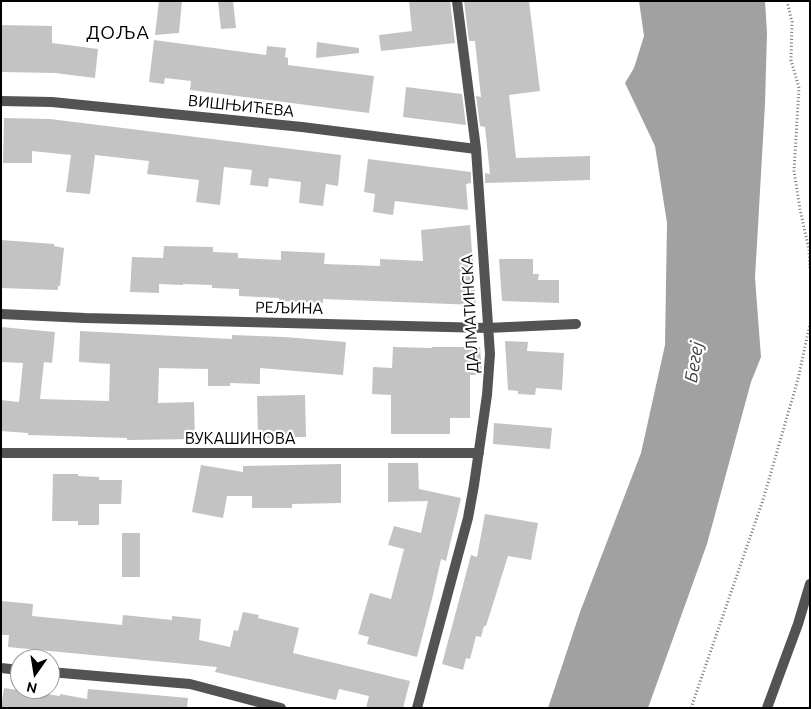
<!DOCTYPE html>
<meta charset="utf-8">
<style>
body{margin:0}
#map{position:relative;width:811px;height:709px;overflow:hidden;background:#fff;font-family:Ubuntu,sans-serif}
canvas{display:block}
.frame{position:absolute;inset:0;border:2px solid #000;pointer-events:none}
.north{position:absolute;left:10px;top:649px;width:50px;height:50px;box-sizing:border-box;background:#fff;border:1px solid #999;border-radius:50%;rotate:193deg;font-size:14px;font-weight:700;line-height:20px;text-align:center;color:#000}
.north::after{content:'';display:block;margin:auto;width:18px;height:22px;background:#000;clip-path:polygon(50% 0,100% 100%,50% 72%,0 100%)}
</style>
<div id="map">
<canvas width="811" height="709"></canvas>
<div class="frame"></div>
<div class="north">N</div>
</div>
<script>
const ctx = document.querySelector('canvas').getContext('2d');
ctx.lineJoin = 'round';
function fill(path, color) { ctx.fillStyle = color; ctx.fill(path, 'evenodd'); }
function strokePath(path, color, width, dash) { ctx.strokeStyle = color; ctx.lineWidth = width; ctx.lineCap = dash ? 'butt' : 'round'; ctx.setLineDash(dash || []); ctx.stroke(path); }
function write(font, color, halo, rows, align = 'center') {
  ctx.font = font + ' Ubuntu,sans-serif'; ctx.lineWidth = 4.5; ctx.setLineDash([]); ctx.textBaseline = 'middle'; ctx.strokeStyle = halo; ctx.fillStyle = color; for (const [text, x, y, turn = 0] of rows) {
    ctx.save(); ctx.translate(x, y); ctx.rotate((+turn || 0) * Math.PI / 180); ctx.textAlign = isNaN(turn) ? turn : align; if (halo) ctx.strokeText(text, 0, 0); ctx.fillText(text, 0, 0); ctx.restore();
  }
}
fill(new Path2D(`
 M639,1H765L767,33L765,104L755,278L761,357L751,382L707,544L648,708H548L580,612L641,453L665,345L667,223L655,146L625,83L634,68L644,36Z`), '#a1a1a1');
fill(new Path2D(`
 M159,1H182L179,33L155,35Z
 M218,1H233L236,28L221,29Z
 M409,1H450L455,43L381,51L379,35L412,31Z
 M464,1H529L540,91L509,95L516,158L590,156V180L485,183V173L490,174L485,127L480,126L476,96L481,97L475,41H469Z
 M1,25L52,26V43L98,49L95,78L55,73L1,72Z
 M154,40L266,55L267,46L286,48L285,57L288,58V65L374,76L369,113L190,90L191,81L165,78L164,84L149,82Z
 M317,42L359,48V53L316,58Z
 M406,87L462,94L466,125L403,117Z
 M4,118L50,119L341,155L338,186L326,184L323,206L299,203L301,182L269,178L268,187L250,185L252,170L224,167L220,205L196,202L199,180L147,174L149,161L95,155L90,194L66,192L71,155L32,151V163H3Z
 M368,159L471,172V183L466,184L468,210L395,201L393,215L373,212L375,194L364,192Z
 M470,225L476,305L323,299V303L279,301V298L239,296V289L212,288V285L183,284V285L159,284V293L130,292L132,257L163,258L164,246L213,247V252L238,253V258L281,260V251L325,253L324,264L380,266V259L423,261L421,230Z
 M1,240L54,244V246L64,248L60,286H58V290L1,288Z
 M499,259H533V274H539L538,280H559V303L502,301Z
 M1,327L55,332L52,363L44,362L40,399L109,401L110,364L79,362L80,331L232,339V335L284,337L346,342L343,375L260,368V384L230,383V386H208V369L159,368L158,403L194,402L195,439L127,440V438L28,435V433L1,431V400L19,402L23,363L1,362Z
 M505,341L528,342L527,351L564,353L562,390L536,388L535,395L518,394V391L508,390Z
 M393,347L432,348V347H480L482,375H470V418H450V434H391V395L372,394L373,367L392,368Z
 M305,395L306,437L258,438L257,396Z
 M494,423L552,428L550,449L493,444Z
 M388,463H418L419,489L461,498L446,561L441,559L433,595L417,657L367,644L369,637L358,634L370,593L391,599L404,549L388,545L394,526L421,533L428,501L388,502Z
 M341,464V503L292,504V508H252V496H227L223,518L192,512L201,465L243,472V466Z
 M53,474H78V476L99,477V480H122L121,504H99V525H78V521H52Z
 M485,514L538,523L531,560L508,556L486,626H484L481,637L476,636L470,659L466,658L463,670L442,664L471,555L477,557Z
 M122,533H140V577H122Z
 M1,601L33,604L32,616L122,625L123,615L172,620V616L201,619L199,640L230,647L234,630L238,631L243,612L259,615L258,618L299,628L293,653L410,681L403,708H366L369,696L339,689L336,700L215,672L217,667L8,647L9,635H1Z
 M4,688L60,696V694L87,699L88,689L188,698L187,708H1Z`), '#c3c3c3');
strokePath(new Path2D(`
 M787,1L792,22L791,60L799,88L794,171L800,209L809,250L810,268
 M691,708L763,500L798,379L810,324`), '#757575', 3, [1, 2.5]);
strokePath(new Path2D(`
 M1,101L52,102L302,127L476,149
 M1,314L85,318L487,328L576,324
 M1,453H479
 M1,668L20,670
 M50,672L190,684L281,708
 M417,708L468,518L474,485L487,395L490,354L476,149L457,1
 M767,708L798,624L810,584`), '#535353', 10);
write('16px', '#000', '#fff', [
 ["ВИШЊИЋЕВА",241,106,6],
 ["РЕЉИНА",289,308,1],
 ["ДАЛМАТИНСКА",470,314,-93],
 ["ВУКАШИНОВА",240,439]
]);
write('italic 18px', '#424242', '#fff', [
 ["Бегеј",694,362,-81]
]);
ctx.letterSpacing = '1px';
write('19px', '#000', '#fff', [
 ["ДОЉА",118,33]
]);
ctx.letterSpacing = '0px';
</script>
